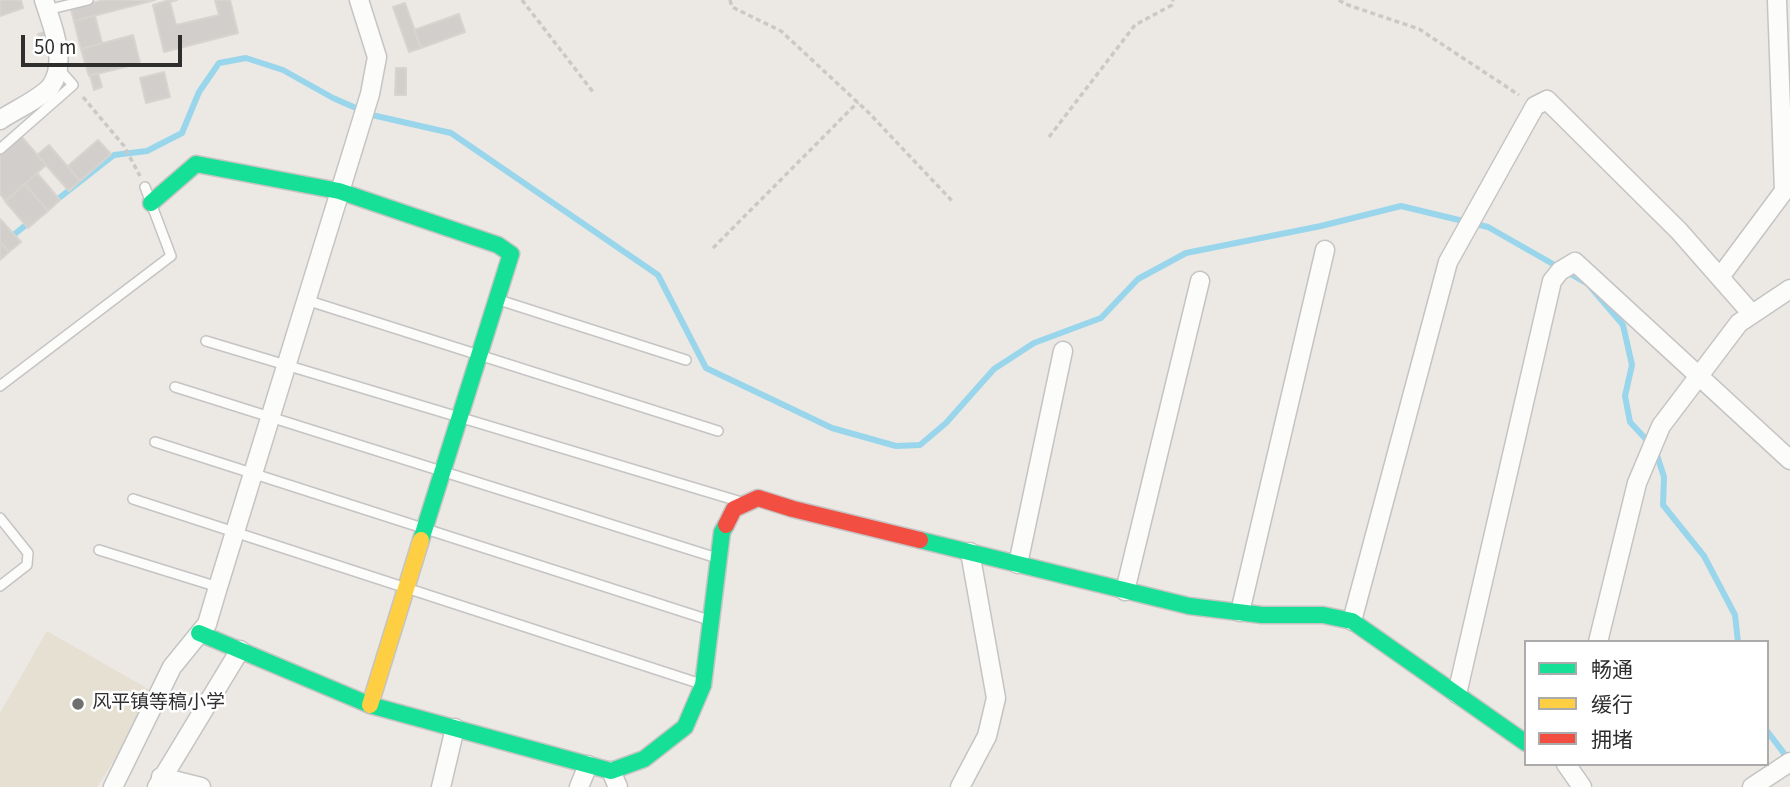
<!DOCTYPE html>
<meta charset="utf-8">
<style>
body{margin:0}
#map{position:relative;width:1790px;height:787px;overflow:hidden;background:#ece8e4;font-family:"Source Sans 3","Noto Sans SC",sans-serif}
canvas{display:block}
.legend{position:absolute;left:1524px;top:640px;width:245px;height:126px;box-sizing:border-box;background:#fff;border:2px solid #ababab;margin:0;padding:9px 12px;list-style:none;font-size:21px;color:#2e2e2e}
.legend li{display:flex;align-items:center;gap:14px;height:35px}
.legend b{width:35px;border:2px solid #ababab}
.scale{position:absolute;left:21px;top:35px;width:161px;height:32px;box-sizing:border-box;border:4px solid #2e2e2e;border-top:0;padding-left:9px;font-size:21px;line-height:24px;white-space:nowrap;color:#2e2e2e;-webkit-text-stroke:5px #fff;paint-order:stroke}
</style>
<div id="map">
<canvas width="1790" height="787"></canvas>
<ul class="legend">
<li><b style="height:9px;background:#16e098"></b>畅通</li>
<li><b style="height:9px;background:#ffcf43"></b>缓行</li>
<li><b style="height:9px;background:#f24e42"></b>拥堵</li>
</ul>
<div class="scale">50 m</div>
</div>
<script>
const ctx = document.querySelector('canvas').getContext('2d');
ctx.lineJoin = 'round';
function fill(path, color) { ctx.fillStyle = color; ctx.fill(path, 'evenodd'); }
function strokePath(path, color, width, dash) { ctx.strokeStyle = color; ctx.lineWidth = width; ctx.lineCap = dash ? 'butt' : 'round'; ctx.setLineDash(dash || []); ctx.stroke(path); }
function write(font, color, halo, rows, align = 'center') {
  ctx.font = font + ' "Source Sans 3","Noto Sans SC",sans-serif'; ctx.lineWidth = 5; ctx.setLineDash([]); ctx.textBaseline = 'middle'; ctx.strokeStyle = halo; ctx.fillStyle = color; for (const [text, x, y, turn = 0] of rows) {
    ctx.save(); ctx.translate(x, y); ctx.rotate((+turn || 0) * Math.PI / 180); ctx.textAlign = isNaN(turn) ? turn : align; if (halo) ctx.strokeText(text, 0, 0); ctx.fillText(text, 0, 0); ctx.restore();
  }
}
fill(new Path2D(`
 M47,631L157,694L97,787H0V713Z`), '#e6e0d3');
strokePath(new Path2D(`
 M54,202L114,155L147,151L182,133L199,92L219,63L246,58L283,70L333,98L372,115L451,133L658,275L706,368L832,428L896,446L920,445L946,423L994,369L1034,343L1101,318L1138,279L1186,253L1321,226L1401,206L1488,227L1588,284L1623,325L1632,365L1625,396L1630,422L1655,449L1664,477L1663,505L1704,556L1735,615L1738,642
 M0,246L32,220
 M1767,731L1789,760`), '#99d6ec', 6);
const building = new Path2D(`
 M0,0H21L23,8L0,16Z
 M104,0H155L74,21L71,9Z
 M169,0H177L170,2L176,25L219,15L215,0H230L238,33L164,52L153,5Z
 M405,3L421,48L409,52L393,7Z
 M459,14L465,32L421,48L414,30Z
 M95,16L102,43L81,49L74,21Z
 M54,29L60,50L45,54L38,34Z
 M133,35L140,63L89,76L81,49Z
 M396,68H406V95H395Z
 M164,72L170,97L146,103L140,78Z
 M98,73L102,87L94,90L90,75Z
 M21,136L46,165L6,201L0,194V154Z
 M98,140L111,154L80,181L68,166Z
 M49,145L80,181L69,191L37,155Z
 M37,173L60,200L48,211L25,184Z
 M25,184L48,211L28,228L5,201Z
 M0,219L21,242L9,252L0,242Z
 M1,243L9,252L0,260V244Z`);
fill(building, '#d1cecb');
strokePath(building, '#d7d4d0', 2);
const lane = new Path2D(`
 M47,10L88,0
 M0,149L73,85L59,69
 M306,300L718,431
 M499,300L686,360
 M206,341L738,501
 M0,386L171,256L145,187
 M175,387L717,558
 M155,442L709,620
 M133,499L701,684
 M0,518L28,553L27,565L0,586
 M99,550L218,587`);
const street = new Path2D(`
 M0,120C13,111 42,98 51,86C68,62 52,25 44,0
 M1720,277L1784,191L1777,0
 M1018,564L1063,351
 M1125,591L1200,281
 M1240,612L1325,250
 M1352,621L1448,262L1535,106L1547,100L1679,231L1752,314
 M1598,642L1637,483L1661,426L1739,323L1790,289
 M1457,694L1552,281L1560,271L1575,262L1790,460
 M1566,764L1582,787
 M611,771L618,787
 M161,777L201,787
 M113,787L172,667L207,624L218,587L370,94L377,57L359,0
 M157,787L240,650
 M441,787L455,728
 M579,787L588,765
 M960,787L987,736L996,698L970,552
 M1752,787L1790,762`);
const fast = new Path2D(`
 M151,203L196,164L339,191L498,245L511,254L421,540
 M920,540L1189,606L1262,615H1323L1352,621L1526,743
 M199,633L370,705L611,771L644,759L685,727L703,685L722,532L726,525`);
const slow = new Path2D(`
 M370,705L421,540`);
const jam = new Path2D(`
 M726,525L734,509L758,498L793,509L920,540`);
strokePath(lane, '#c5c4c5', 12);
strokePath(street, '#c5c4c5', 21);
strokePath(fast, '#c5c4c5', 19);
strokePath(slow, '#c5c4c5', 19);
strokePath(jam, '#c5c4c5', 19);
strokePath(new Path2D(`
 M522,0L593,92
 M730,0L732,7L781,31L868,112L954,203
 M1339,0L1345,4L1419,29L1519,95
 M83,97L124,146L140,176
 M1049,137L1135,25L1172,5L1173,0
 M713,248L858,102`), '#c9c9c8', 3.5, [5, 3.5]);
strokePath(lane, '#fcfcfb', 9);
strokePath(street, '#fcfcfb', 18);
strokePath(fast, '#16e098', 16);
strokePath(slow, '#ffcf43', 16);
strokePath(jam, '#f24e42', 16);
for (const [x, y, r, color] of [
 [78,704,7,"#706f6e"]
]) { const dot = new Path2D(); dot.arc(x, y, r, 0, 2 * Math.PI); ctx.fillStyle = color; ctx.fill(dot); strokePath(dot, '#fff', 2.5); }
write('19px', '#2e2e2e', '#fff', [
 ["风平镇等稿小学",92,704]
], 'left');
</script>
